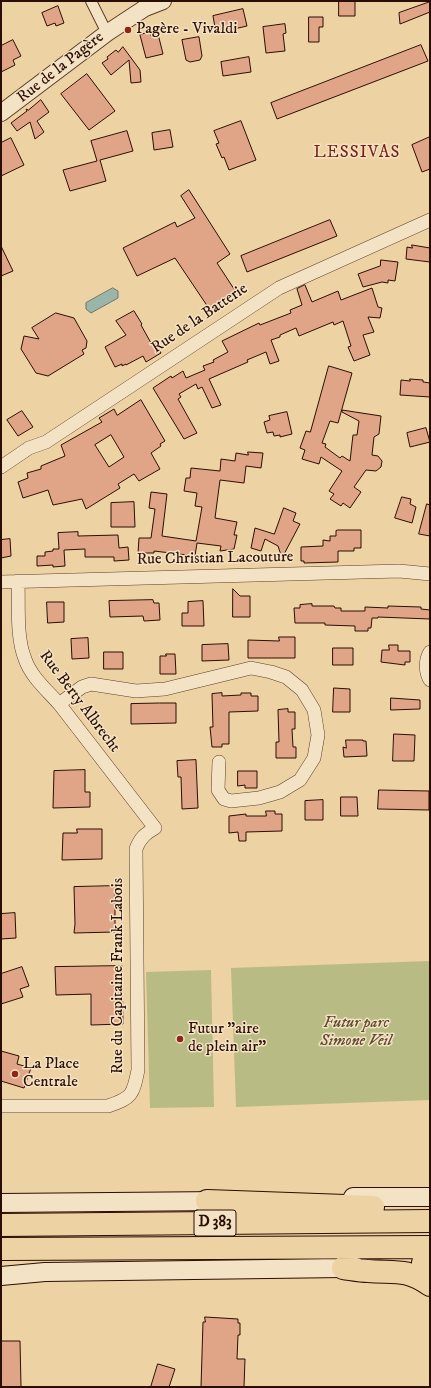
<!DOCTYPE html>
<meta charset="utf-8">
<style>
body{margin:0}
#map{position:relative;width:431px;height:1388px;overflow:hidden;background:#edd2a3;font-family:"IM FELL DW Pica",serif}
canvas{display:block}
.frame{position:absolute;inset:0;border:2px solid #2b0e03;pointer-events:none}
</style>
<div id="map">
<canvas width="431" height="1388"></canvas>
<div class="frame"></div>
</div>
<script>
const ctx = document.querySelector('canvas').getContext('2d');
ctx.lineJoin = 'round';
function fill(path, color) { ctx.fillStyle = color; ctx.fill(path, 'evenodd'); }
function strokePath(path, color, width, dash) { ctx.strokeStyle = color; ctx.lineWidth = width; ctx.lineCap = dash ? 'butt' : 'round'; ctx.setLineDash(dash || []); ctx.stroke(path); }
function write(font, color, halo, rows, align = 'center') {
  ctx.font = font + ' "IM FELL DW Pica",serif'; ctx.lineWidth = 3; ctx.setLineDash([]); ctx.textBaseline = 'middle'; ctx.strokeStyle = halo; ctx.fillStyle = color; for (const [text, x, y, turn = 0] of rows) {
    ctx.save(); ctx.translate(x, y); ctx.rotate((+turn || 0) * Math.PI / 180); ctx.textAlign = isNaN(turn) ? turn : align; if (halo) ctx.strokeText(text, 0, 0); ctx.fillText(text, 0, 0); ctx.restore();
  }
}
fill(new Path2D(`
 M430,961V1100L236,1107L231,968Z
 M211,970L214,1107L150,1108L146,972Z`), '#b9bb85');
const water = new Path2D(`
 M113,288L118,291V298L91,313L86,309V303Z`);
fill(water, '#9ab6ab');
strokePath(water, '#6e7368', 1);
const building = new Path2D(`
 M339,1H355V16H339Z
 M430,2V12L400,24L399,13Z
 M58,6L64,23L56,26L55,23L47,26L42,13Z
 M243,9L247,26L216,33L213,16Z
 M309,17H323V27H319V42H309Z
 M285,24L286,33L283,34L285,51L266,53L263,27Z
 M150,32L151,36L158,34L163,54L146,58L140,35Z
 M199,37L202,56L200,60L190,62L186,60L182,40Z
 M13,40L21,56L13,60L15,65L1,72V46Z
 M421,45L428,61L277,119L271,103Z
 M123,47L140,70L141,82L131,83L129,60L111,75L102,63L108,59L107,57L116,50L118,52Z
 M249,57L251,72L223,76L221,62Z
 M87,74L115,111L89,130L61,94Z
 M41,100L49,112L37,121L44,132L35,139L30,122L17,131L11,123L27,111L26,109L28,110Z
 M241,121L256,160L229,170L224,157L222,158L216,144L219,143L214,131Z
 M170,130L173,147L154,150L152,133Z
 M127,131L133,151L100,160L106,181L70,191L63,170L97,161L91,141Z
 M430,137V169L422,172L412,145Z
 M11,138L24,165L1,176V143Z
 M189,190L230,254L217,263L236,292L210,310L175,258L137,276L123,248L175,222L177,227L195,218L181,196Z
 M330,220L337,236L247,272L241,256Z
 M412,245L430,248V262L406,259L407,247L412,248Z
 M1,246L13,271L1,276Z
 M381,260L398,262L395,281L388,280V283L382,282L363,287L358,274L380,266Z
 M305,285L312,302L338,291L341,300L372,288L378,307L382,308L380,318L368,317L374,332L363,335L370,355L354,361L348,347L351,346L343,321L334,325L333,322L299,336L296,328L280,335V337L271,340L279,361L270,364L266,352L247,360L248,362L209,379L221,405L212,408L202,387L198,389L196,384L179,394L181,397L178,399L197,433L184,439L153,388L171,376L172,378L183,371L186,378L205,370L203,366L214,362L213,360L228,352L222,341L259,323L260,325L291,313L290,310L302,305L297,289Z
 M134,311L142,324L141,325L151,343L155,341L161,353L146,362L143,356L126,365V364L122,366V364L115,367L105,347L126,335L116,321Z
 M56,313L74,318L87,341L86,348L82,350L84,354L48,376L36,373L21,349L24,336L39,339L32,328Z
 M329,366L352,373L338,423L330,421L322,443L326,444L325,447L340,458L342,456L350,461L353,435H357L359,421L342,412V410L381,416L379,434L374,437L372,455L378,456L382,461L381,467L376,471L366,470L354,487L361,492L350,508L343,503L341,506L330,499L334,494L329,491L342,471L321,457L319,464L302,459L305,450L300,448L306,431L310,432Z
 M410,379L423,380V382L430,383V397L400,395L401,380L410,381Z
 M141,400L165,441L160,444L161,446L151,453L160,469L139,481L134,474L118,484L120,488L86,509L82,499L53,505L48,490L23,498L18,482L28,478L27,473L41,469V466L65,456L61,445L102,422L99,418L114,409L117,415ZM111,435L124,457L109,467L95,445Z
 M22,411L33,427L18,436L7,420Z
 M287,412L292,434L280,437V435L274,436L273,432L267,433L264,422L270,420L269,416Z
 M426,428L430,442L410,447L407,433Z
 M248,452L263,453L261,468L246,466L244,483L220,480L215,518L237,522L234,535H237L234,549L220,551L221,546L197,543L195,556L154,551V553H138L139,538H151L155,509L149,508L151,492L167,494L162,536L196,541L202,507L195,506L197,493L184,491L186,478H190L191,468L220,471L221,459L235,461L236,453L248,455Z
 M402,497L411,499L410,504L416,507L412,523L395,518Z
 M134,502L135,527H111V503Z
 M427,504L430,505V536L419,534Z
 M284,508L296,513L293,521L300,524L282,558L278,546L265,539L261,551L251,548L255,528L274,534Z
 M338,530H361V548H354V551H338V562L304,563V561H301V547L323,546V540L330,541V536H336V531Z
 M78,532V536L118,535L119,548L128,547L129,560L114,561V557H85V549L64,550L65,566L53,567V565L37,566V556H45V552L53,551V549H59L58,533Z
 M10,539L11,556L1,558V540Z
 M233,589L240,596H250V617H233Z
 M153,600L154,603H159L160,620L144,621L143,616L110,617L109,601Z
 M203,601L204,626H182V613H188V602Z
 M47,602H64V622L48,623Z
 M312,604V606H334L335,608H341V611H365V607L388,608V606L421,607V609L430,610V619L378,617V618H372L371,628H368V631H355V626L325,625V623H295L294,608H300V605Z
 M279,637H295V658H248V640L279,641Z
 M88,638L89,658L72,659L71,639Z
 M228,644L229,660L202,661V645Z
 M389,645H398V651H410V662H405V665L381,662L382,650H389Z
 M333,648H353V665H333Z
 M104,652H123V669H104Z
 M166,654H175L176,674H160V656H166Z
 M334,688L350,689V712H333Z
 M222,693V696L241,695V693H251V696H258V711L229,712V744H222V747H212L210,727H213L212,694Z
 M391,698L420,700V709L391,710Z
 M160,703H176V723L131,724V704Z
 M288,709V712H295V729H292L293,747H296V758H276V742H279L278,710Z
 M394,734L415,735L414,761H393Z
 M346,740H363V741H366L367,756L344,757L343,747L346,748Z
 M196,760L198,808L182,809L181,777H178L177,761Z
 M85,770V792H90V807L53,808L54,771Z
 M238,771H257V788H245V785L238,786Z
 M379,790L429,791V810L378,809Z
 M341,797H357L358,816H341Z
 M323,800V820H305V801Z
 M266,811H275V814H282V831L246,832V841H239L238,832L229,833V816L246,814V816H266Z
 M77,829H102V859L62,860L63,833H77Z
 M115,886V932L74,933L75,924L74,887Z
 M15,913L16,938L1,939V914Z
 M122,966L123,1024L91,1025V994L56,995L55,967Z
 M22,967L29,986L20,989L23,997L1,1004V974Z
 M1,1051L19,1056L17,1064L31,1068L24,1088L1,1081Z
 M205,1317L238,1319V1323H240V1335H238L237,1359H245L244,1387H201L203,1322H205Z
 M1,1341H20L21,1387H1Z
 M158,1364L175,1369L169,1387H151Z`);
fill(building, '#e0a486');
strokePath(building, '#2b0e03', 1);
const pedestrian = new Path2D(`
 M91,1L107,33`);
const minor = new Path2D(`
 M1,467L29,448L46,442L279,288L430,220
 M1,582L399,571L430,574
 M430,652C425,660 425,672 430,680
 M59,704L82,687L91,684L136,691L165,689L251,668L271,672L286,677L302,690L314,710L318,735L314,758L300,780L280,792L259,798L231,801L224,799L218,790L219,762
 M1,1106H108C132,1098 133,1095 138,1070L136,849C140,838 145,834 155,828C123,787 92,746 60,705C48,691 31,677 25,659C16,637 19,605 18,581`);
const tertiary = new Path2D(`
 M1,113L107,33L145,8L163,1`);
const secondary = new Path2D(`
 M353,1197H430
 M1,1203L221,1201
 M1,1276L45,1272L343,1268L356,1267`);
const trunk = new Path2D(`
 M207,1201L373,1207
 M1,1225L430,1221
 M1,1249L430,1247
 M423,1263H430
 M343,1268C351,1269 359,1271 368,1271C395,1273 406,1268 430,1285`);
strokePath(pedestrian, '#5c3f2b', 12);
strokePath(minor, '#5c3f2b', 14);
strokePath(tertiary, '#5c3f2b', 18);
strokePath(secondary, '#2b0e03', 20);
strokePath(trunk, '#2b0e03', 24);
strokePath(pedestrian, '#f3e2c3', 10);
strokePath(minor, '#f3e2c3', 13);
strokePath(tertiary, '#f3e2c3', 16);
strokePath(secondary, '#f3e2c3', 18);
strokePath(trunk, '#edd2a3', 22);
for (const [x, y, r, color] of [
 [128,30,4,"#8f2418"],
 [180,1039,4,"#8f2418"],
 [15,1074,4,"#8f2418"]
]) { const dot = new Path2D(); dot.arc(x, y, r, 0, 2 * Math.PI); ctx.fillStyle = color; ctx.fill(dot); strokePath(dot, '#f3e2c3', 1.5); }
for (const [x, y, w] of [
 [215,1223,42]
]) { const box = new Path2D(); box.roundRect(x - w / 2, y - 13, w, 26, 3); ctx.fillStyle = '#f3e2c3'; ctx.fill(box); strokePath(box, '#2b0e03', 1); }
write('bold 15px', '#2b0e03', null, [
 ["D 383",215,1223]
]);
write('16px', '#2b0e03', '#f3e2c3', [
 ["Pagère - Vivaldi",136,30],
 ["Futur \"aire",188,1030],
 ["de plein air\"",188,1048],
 ["La Place",23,1065],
 ["Centrale",23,1083]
], 'left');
write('16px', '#2b0e03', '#f3e2c3', [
 ["Rue de la Pagère",61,68,-38],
 ["Rue de la Batterie",200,319,-34],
 ["Rue Christian Lacouture",215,559,-1],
 ["Rue Berty Albrecht",79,702,53],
 ["Rue du Capitaine Frank Labois",119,976,-90]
]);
write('italic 16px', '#5d4b30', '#f3e2c3', [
 ["Futur parc",356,1024],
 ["Simone Veil",356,1042]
]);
ctx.letterSpacing = '1px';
write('17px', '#7a1f14', '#f3e2c3', [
 ["LESSIVAS",357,153]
]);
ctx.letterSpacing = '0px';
</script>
